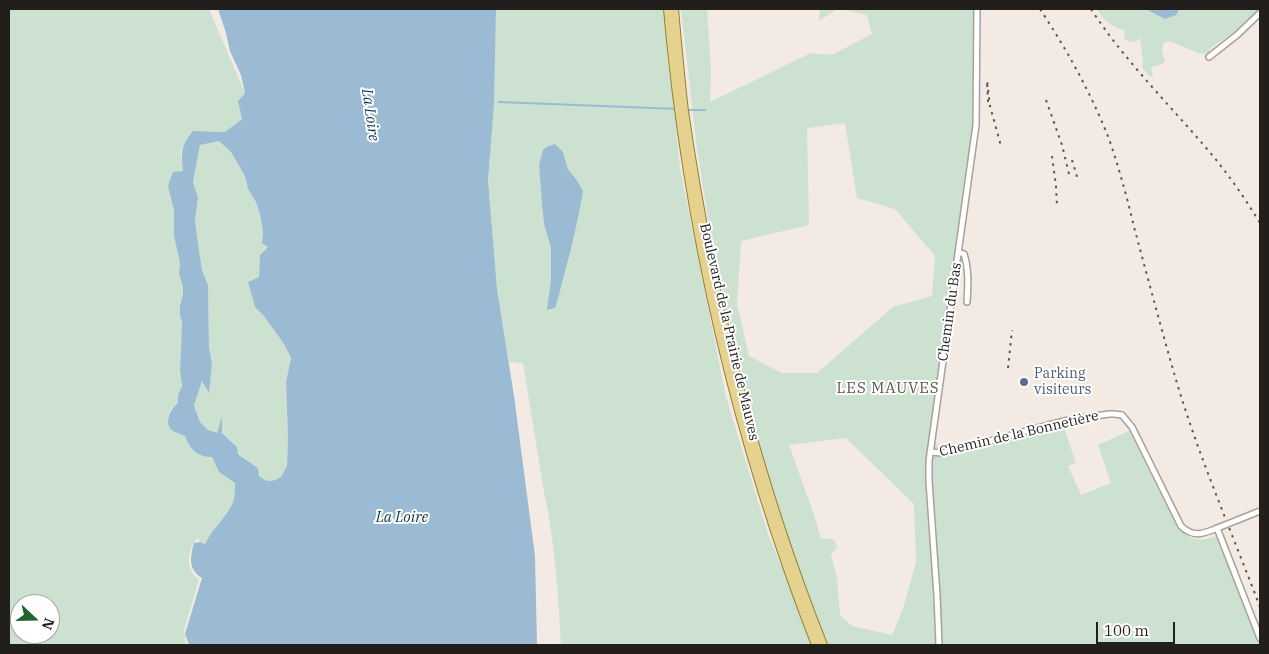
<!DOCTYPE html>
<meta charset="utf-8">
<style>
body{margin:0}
#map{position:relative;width:1269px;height:654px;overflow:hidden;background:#f3eae3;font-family:"IBM Plex Serif",serif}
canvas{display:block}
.frame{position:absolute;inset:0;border:10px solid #211e1c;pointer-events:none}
.north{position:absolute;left:10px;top:594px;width:50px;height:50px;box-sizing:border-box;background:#fff;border:1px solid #a6a5a4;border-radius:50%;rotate:111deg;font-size:14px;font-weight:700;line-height:20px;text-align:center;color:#211e1c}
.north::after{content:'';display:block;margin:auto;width:18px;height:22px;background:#206531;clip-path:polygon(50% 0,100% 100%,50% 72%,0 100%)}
.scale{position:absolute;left:1096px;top:622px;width:79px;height:22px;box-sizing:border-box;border:2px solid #211e1c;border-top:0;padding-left:6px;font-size:15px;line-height:18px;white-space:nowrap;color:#211e1c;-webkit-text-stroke:4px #fff;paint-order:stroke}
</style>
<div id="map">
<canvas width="1269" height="654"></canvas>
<div class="frame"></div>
<div class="north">N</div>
<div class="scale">100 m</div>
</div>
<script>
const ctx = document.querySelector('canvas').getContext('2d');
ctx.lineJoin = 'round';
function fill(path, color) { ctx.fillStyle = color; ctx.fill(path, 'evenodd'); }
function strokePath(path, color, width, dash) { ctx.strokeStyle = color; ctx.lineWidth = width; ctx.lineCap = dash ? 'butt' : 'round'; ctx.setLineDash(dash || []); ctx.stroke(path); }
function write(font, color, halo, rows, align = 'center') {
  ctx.font = font + ' "IBM Plex Serif",serif'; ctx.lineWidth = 4; ctx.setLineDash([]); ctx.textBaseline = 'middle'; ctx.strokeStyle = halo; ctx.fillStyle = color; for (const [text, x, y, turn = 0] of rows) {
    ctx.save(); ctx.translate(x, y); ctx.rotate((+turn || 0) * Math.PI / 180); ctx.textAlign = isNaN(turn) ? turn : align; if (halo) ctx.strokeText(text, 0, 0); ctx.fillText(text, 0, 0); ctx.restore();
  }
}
fill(new Path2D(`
 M9,9H210L211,14L245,93L239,101L242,119L225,132L193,131L181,152L183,171L168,187L174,210V236L180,263L179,274L183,287V294L180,306V316L182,321L180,371L182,386L178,395V403L171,410L168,417L177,432L185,436L187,441L212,457L219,472L235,483C235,488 235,494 234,499C229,517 212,528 205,544L200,542L198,538C190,546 186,559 191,570C192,574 196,577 199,580L184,630L186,645H9ZM20,604H50V634H20Z
 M496,9H664L667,56L676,119V129L680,168L726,397L768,534L791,590L811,645H561C558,594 555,542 544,492L523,363L509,362L497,289L488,180L494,105ZM563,152L568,169L576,179L571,249L555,308L548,310L551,279V248L544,224L542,205L539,165Z
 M681,9H707L711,71L710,102L811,53L832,55L872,34L867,15L841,9H980C978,49 981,90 978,130L934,439C936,446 940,448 947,449L1010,432L1013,438L1063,425L1076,463L1068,466L1081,495L1111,483L1098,445L1129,431L1177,527L1190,538L1203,540L1224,534L1260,629V645H826L813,611L781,517L765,465L715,261L697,149ZM845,123L857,198L895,209L935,256L932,296L893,307L817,373H782L749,356L737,304L741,241L809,225L807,128ZM846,438L914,504L916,562L903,609L892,635L852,626L840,615L837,578L831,555L837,547L834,540L821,538L813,512L789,445Z
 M820,9H837L819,21Z
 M1097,9H1259L1236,31L1209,49V53L1201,54L1169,41L1164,43L1162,50L1165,61L1161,65L1151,67L1153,77L1148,75L1142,67L1143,61L1140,38L1135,42L1124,40L1125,31C1111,25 1105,23 1097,9Z
 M219,141L231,152L245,176L248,189L256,202L260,214L263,232L262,243L268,247L260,255L259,277L248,282L255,307L264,316L284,344L291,358L286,382L288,438L287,466L281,477C271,482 268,483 258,476V468L238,453L237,447L222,433V419L217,433L208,430L200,422L194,404L202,381L209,392L212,364L209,347L208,285L202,270L198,243L195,221L198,199L193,182L200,145Z`), '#cce1cf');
fill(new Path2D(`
 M218,9H496L494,105L488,180L497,289L514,396L535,556L537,645H189L185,634L202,578C188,569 190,558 194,543L200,542L205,544C212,528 229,516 234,499C235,494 235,488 235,483L219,472L212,457C197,457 190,449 185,436C182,434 176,433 173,431C163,424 170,409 178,403V395L182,386L180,371L182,321L180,316V306L183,294V287L179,274L180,263L174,236V210L168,187L169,183L173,172L183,171C181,151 181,147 193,131L225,132L242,119L238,101L245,93L241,75L230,51L226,33ZM219,141L231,152L245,176L248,189L256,202L260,214L263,232L262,243L268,247L260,255L259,277L248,282L255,307L264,316L284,344L291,358L286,382L288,438L287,466L281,477C271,482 268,483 259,476L258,468L238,454L237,447L222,433V417L217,433L208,430L200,422L194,405L202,381L209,393L212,364L209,347L208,285L202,270L198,243L195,221L198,198L193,182L200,145Z
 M1146,9H1179L1176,15L1165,19Z
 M555,144L563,152L568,169L576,179L583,191L579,213L571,249L557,302L555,308L547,310L551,279V248L544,224L542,205L539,165L543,150L547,147Z`), '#9abbd3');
strokePath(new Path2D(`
 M499,102L678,109
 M685,110H705`), '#9abbd3', 2);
const minor = new Path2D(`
 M1209,57L1237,35L1260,13
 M958,252L964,254C969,269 968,286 967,302
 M930,452L942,453L949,452L1048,425L1069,420L1109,414H1114L1122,415L1132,427L1181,526C1194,539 1205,533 1220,527
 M1217,528L1260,638
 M939,645L937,595L929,481V461L976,125L977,9`);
const primary = new Path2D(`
 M668,9C687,226 737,442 816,645
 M674,9C677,43 680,77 684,111C710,293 755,474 823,645`);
strokePath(minor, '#a9a19a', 8);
strokePath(primary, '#968036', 10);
strokePath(minor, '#fff', 5);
strokePath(primary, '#e6d28f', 8);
strokePath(new Path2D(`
 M1040,9C1067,50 1091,93 1109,139C1119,168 1127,197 1134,227C1147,275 1160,324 1174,373C1197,453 1231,530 1260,607
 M1091,9C1124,60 1168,103 1207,149C1227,172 1244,197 1260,223
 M1046,100L1062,145L1069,174
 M988,102L987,81L990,106L1001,146
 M1052,156L1056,186L1057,206
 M1072,160L1078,180
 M1008,368L1012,330`), '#5c5754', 2, [2.5, 5]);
const minorBridge = new Path2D(`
 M1220,527L1260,511`);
strokePath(minorBridge, '#a9a19a', 8, []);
strokePath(minorBridge, '#fff', 5);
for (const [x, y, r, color] of [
 [1024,382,5,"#5c6f8a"]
]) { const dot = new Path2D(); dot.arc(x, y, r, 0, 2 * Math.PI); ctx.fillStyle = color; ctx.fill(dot); strokePath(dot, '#fff', 2); }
write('14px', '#211e1c', '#fff', [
 ["Chemin du Bas",950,312,-82],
 ["Boulevard de la Prairie de Mauves",729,332,77],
 ["Chemin de la Bonnetière",1019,434,-13]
]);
write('14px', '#4e5e75', '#fff', [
 ["Parking",1034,374],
 ["visiteurs",1034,390]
], 'left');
write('italic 15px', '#0f3751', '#fff', [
 ["La Loire",370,115,82],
 ["La Loire",402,518]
]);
ctx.letterSpacing = '1px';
write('15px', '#5b544e', '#fff', [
 ["LES MAUVES",888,389]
]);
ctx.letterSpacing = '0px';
</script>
